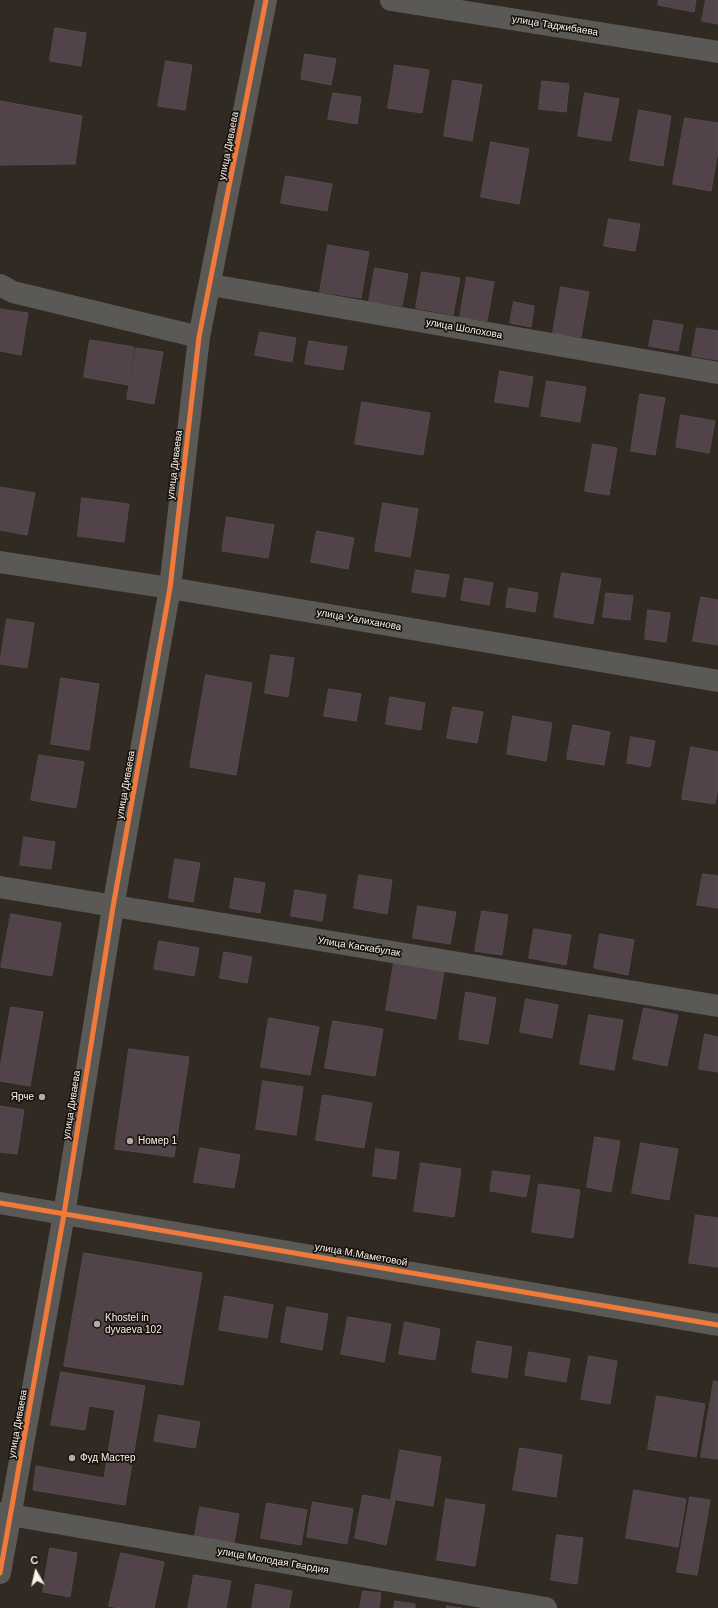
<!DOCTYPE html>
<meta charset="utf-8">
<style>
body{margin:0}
#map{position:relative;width:718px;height:1608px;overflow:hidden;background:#312a23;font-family:Arial,sans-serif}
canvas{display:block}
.north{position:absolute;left:16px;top:1552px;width:40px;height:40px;-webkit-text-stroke:3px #19130e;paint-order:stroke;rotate:352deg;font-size:11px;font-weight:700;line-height:16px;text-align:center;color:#fbf2ea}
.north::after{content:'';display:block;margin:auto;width:14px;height:18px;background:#fbf2ea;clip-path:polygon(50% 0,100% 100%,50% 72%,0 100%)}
</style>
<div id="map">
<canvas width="718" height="1608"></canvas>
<div class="north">С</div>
</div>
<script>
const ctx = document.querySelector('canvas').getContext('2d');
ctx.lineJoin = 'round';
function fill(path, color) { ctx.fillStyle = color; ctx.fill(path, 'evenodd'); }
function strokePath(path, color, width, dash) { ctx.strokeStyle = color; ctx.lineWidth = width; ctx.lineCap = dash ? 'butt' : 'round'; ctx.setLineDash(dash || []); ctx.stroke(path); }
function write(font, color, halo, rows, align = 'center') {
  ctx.font = font + ' Arial,sans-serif'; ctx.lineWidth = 3.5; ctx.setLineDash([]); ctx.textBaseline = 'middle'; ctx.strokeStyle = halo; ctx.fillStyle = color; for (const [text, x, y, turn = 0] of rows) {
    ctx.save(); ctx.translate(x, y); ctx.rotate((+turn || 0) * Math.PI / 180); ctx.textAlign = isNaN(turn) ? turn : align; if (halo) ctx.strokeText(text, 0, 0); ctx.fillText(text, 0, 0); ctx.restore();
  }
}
const building = new Path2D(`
 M659,0H696L694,12L658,5Z
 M706,0H718V24L702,21Z
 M55,28L86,33L81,66L50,61Z
 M305,54L336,59L331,85L301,79Z
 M166,61L192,65L185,110L158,106Z
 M395,65L429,70L422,113L388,108Z
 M453,80L482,85L472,141L444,136Z
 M542,81L569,84L566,112L539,109Z
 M333,93L361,97L357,124L328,119Z
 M585,93L619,99L611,141L578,136Z
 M0,101L82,116L75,164L0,165Z
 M639,110L671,116L663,166L630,160Z
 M685,118L718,123V151L711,191L673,184Z
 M491,142L529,149L519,204L481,197Z
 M286,176L332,184L327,211L281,203Z
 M609,219L640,224L635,251L604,246Z
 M328,245L369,252L361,298L320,292Z
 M375,268L408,274L402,306L369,301Z
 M422,272L460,278L453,315L416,308Z
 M467,277L494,282L487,321L460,317Z
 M561,287L589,292L581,337L553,333Z
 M514,302L534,306L531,327L510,323Z
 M0,309L28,313L21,355L0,351Z
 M654,320L683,325L678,351L649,346Z
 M697,328L718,331V360L692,356Z
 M260,332L296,338L292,362L255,355Z
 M90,340L134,347L128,385L84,377Z
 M309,341L347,347L343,370L305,364Z
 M136,348L163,352L154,404L127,399Z
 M500,371L533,377L528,407L495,402Z
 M547,381L586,387L580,422L541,416Z
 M640,394L665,398L655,455L631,451Z
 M362,402L430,413L423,455L355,444Z
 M681,415L715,421L709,453L676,447Z
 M593,444L617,448L609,495L585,491Z
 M0,487L35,493L27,535L0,530Z
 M82,498L129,504L124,542L78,536Z
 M383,503L418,509L410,557L375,551Z
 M227,517L274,525L268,558L222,551Z
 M317,531L354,538L348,569L311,562Z
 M416,570L449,575L445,597L412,592Z
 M562,573L601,579L593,624L554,617Z
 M465,578L493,583L489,605L461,600Z
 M509,588L538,593L535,612L506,607Z
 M606,593L633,596L630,620L603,617Z
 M701,597L718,600V645L693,641Z
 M648,610L670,613L666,642L645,639Z
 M7,619L34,623L27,668L0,664Z
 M271,655L294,658L288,697L265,693Z
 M206,675L252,683L236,775L190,767Z
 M61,678L99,684L89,750L51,744Z
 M329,689L361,694L356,721L324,716Z
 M390,697L425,703L421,730L386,724Z
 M453,707L483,712L477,743L447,738Z
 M513,716L552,723L546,761L507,754Z
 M573,725L610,732L604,765L567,759Z
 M631,737L655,741L650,767L627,763Z
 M691,747L718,752V788L715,804L682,799Z
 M39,755L84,762L76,808L31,800Z
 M24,837L55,842L51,869L20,865Z
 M175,859L200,863L193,902L169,898Z
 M703,874L718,876V908L697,905Z
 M359,875L392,880L387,914L354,908Z
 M235,878L265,883L260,913L230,908Z
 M295,890L326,895L322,921L291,916Z
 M418,906L456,912L450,944L413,938Z
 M482,911L508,915L502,955L475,951Z
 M11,914L61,923L52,976L1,967Z
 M534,929L571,935L566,965L529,958Z
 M600,934L634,940L628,975L594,968Z
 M159,941L199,948L194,976L154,969Z
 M224,952L252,957L247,983L220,978Z
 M394,963L444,972L436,1019L386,1010Z
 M466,992L496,998L488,1044L459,1039Z
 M526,999L558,1005L552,1038L520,1032Z
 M11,1007L43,1012L30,1086L0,1081V1068Z
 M644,1008L678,1015L667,1066L633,1059Z
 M589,1015L623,1020L614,1070L580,1064Z
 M269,1018L319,1027L310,1075L261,1067Z
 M333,1021L383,1029L375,1076L325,1068Z
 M705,1034L718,1037V1072L699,1069Z
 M129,1049L189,1057L174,1157L115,1149Z
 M263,1081L303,1087L296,1135L256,1129Z
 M323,1095L372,1103L364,1148L316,1140Z
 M0,1106L24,1110L17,1154L0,1152Z
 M595,1137L620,1141L611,1192L587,1187Z
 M641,1143L678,1149L669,1200L632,1193Z
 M200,1148L240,1155L234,1188L194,1182Z
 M376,1149L399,1152L396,1179L373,1176Z
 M421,1163L461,1169L454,1217L414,1211Z
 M493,1171L530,1176L526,1197L490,1191Z
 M539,1184L580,1190L573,1238L532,1232Z
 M696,1215L718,1218V1267L689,1263Z
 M84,1253L202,1273L183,1385L64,1366Z
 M225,1296L273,1305L267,1338L219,1330Z
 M287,1307L328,1314L322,1350L281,1342Z
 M348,1317L391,1324L384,1362L341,1354Z
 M405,1322L440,1329L435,1360L399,1354Z
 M477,1341L512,1347L507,1378L472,1372Z
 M529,1352L570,1359L566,1382L525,1375Z
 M589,1356L617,1361L610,1404L581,1399Z
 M61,1372L145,1386L125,1505L33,1490L36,1466L104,1478L115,1410L89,1406L85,1430L51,1425Z
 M714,1381L718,1382V1459L701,1457Z
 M657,1396L705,1404L696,1457L648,1449Z
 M159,1415L200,1422L195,1448L154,1441Z
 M520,1448L562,1455L556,1497L513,1490Z
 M400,1450L441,1457L433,1506L391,1499Z
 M634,1490L686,1499L678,1547L626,1538Z
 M363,1495L395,1501L386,1545L355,1538Z
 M690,1497L710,1500L697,1575L677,1572Z
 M446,1499L485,1505L475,1566L437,1560Z
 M313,1502L353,1509L347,1544L307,1537Z
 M267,1503L307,1510L301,1545L261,1538Z
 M200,1507L239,1514L234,1543L195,1536Z
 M557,1535L583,1538L577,1584L551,1580Z
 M50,1548L77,1553L70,1597L43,1592Z
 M121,1553L164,1562L154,1608H119L109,1606Z
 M194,1575L231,1581L226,1608H188Z
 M256,1584L292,1591L289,1608H252Z
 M363,1591L381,1593L379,1608H360Z
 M395,1601L415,1604V1608H394Z
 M447,1606L462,1608H447Z`);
fill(building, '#52424a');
strokePath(building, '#534d4c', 1);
strokePath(new Path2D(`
 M391,0L718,52
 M0,285L13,292L199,337
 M211,285L718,373
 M0,562L170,588L718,681
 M0,887L718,1006
 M0,1203L718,1325
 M0,1513L546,1608
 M0,1573L64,1214L113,907L170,588L199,337L266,0`), '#5b5955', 22);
strokePath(new Path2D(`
 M0,1203L718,1325
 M0,1573L64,1214L113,907L170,588L199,337L266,0`), '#f17a3a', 5);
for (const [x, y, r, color] of [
 [42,1097,4,"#b4aca4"],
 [130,1141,4,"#b4aca4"],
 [97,1324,4,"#b4aca4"],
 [72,1458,4,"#b4aca4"]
]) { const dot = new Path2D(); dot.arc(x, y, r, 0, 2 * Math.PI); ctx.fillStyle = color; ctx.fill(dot); strokePath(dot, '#19130e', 1.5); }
write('10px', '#fbf2ea', '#19130e', [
 ["улица Таджибаева",555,26,9],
 ["улица Диваева",229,146,-79],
 ["улица Шолохова",464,329,10],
 ["улица Диваева",175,465,-83],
 ["улица Уалиханова",359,620,10],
 ["улица Диваева",126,785,-80],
 ["Улица Каскабулак",359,947,9],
 ["улица Диваева",72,1105,-81],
 ["улица М.Маметовой",361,1255,10],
 ["улица Диваева",18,1424,-80],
 ["улица Молодая Гвардия",273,1561,10]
]);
write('10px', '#fbf2ea', '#19130e', [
 ["Ярче",34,1097,"right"],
 ["Номер 1",138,1141],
 ["Khostel in",105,1318],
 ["dyvaeva 102",105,1330],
 ["Фуд Мастер",80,1458]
], 'left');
</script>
